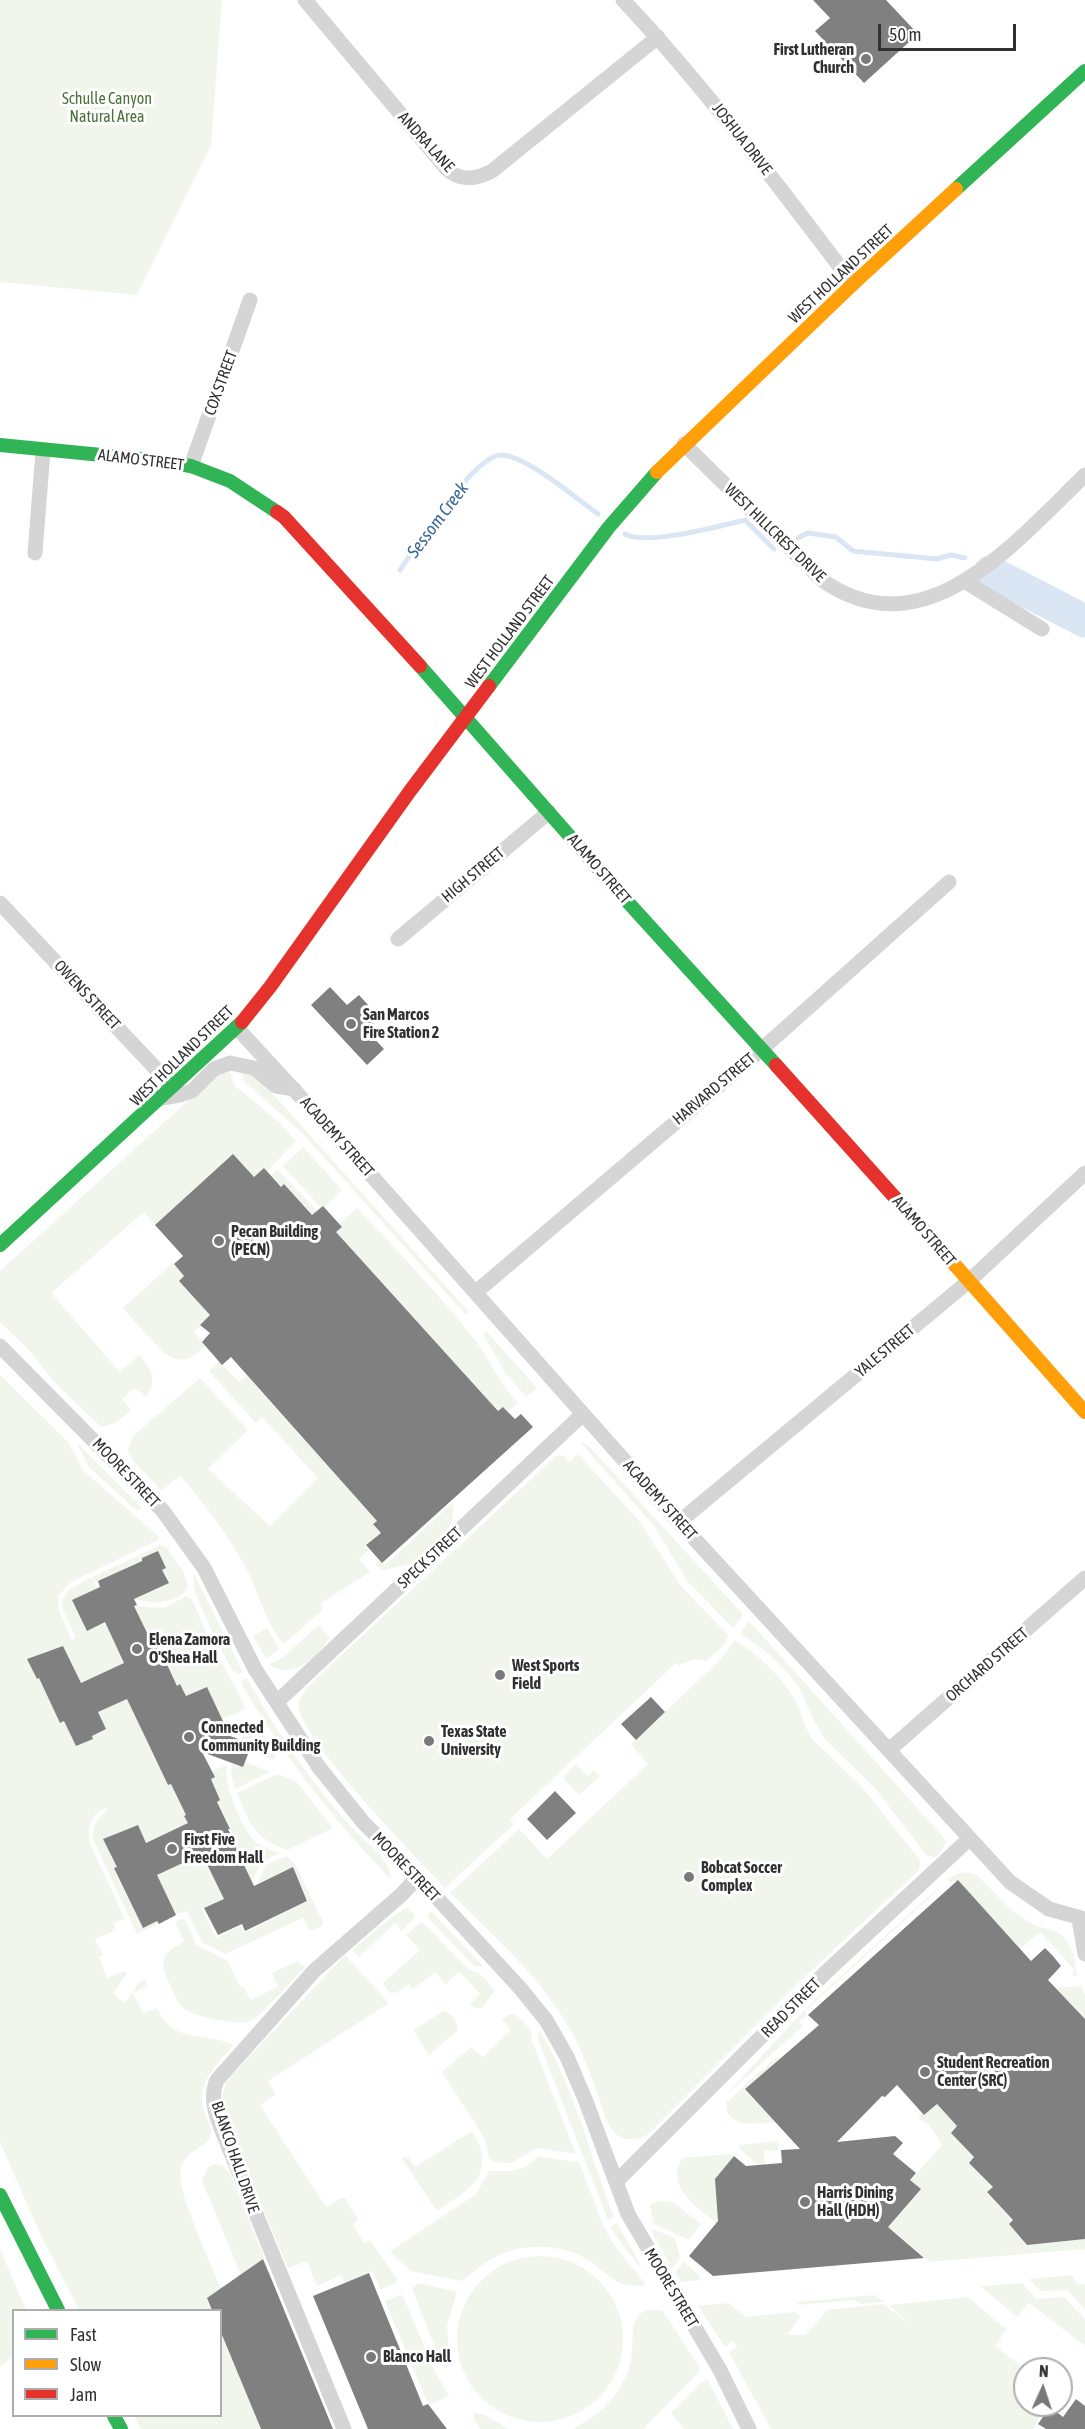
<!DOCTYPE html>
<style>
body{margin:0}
#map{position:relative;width:1085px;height:2429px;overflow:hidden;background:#fff;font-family:"Asap Condensed",sans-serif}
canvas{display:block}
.legend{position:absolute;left:12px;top:2309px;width:210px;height:108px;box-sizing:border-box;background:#fff;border:2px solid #adadad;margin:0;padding:8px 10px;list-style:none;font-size:18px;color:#313131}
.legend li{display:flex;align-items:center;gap:12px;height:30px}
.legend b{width:30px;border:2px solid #adadad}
.north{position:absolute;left:1013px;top:2357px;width:60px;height:60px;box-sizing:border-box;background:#fff;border:2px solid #adadad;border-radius:50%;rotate:3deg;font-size:16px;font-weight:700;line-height:24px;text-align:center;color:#313131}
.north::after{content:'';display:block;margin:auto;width:21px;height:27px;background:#797979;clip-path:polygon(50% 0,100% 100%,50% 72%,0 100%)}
.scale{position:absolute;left:878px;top:24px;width:138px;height:27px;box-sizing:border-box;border:3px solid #313131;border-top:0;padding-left:8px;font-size:18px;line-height:21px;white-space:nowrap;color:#313131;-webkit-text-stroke:4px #fff;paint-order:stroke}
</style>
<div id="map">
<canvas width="1085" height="2429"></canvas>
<ul class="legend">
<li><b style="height:8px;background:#30b455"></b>Fast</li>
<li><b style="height:8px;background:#ff9f0a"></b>Slow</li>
<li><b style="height:8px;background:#e5322d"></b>Jam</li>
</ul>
<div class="north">N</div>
<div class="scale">50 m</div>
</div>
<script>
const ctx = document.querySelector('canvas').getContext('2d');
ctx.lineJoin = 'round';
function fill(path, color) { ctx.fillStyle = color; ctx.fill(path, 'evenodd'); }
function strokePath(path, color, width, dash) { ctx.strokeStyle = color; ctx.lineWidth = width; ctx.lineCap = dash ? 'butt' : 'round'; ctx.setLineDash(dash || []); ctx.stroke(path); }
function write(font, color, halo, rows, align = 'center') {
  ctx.font = font + ' "Asap Condensed",sans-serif'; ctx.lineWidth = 6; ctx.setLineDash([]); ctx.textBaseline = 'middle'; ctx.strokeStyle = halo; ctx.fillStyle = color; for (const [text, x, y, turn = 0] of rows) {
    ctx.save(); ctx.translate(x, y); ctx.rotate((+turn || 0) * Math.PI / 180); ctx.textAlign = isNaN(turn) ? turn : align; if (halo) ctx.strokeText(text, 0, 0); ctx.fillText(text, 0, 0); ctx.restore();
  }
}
fill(new Path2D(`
 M0,0H222L211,145L137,295L0,282Z
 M230,1071L234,1085L280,1123L296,1141L258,1181L234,1155L155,1225L144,1212L51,1293L120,1372L139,1355C151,1368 159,1382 145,1397L135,1388L122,1399L131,1410L116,1423L101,1427L55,1383L27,1348L0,1322V1271L213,1078Z
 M241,1072L251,1074L264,1084L469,1312L466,1315L304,1135L243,1080Z
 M303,1147L342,1190L322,1209L283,1166Z
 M277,1169L317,1211L194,1332L205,1345C196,1357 184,1364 169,1356C160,1351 132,1318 123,1308L173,1263L184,1276L306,1208L284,1184L281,1187L271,1176Z
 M357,1208C396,1249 436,1291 471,1335C489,1356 498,1383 518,1403L508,1412L503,1407L498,1411L336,1232L342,1227L339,1224Z
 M486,1331L537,1388L526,1397L506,1374L483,1334Z
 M219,1361L239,1382L247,1376L377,1521L373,1524L381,1533L365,1546L369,1550L359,1559L370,1572L321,1603L322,1610L284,1644C264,1620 259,1593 245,1566C225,1530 206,1507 180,1475L162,1491L133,1461L128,1451L133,1436L200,1378L248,1430L208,1469L270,1526L318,1478L262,1417L256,1423L209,1371Z
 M0,1375L68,1442L83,1470L159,1537L158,1540L71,1582L59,1595L58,1609L72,1640L76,1638L63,1610L62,1600L70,1589L92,1577L97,1588L73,1600L87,1630L105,1622L124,1663L81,1683L48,1650L28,1660L36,1678H39L60,1722L66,1720L76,1746L93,1739L92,1736L106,1729L98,1712L143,1692L137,1720L168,1785L171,1784L186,1814L184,1816L188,1823L146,1843L137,1825L103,1839L112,1857L119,1866L114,1869L142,1927L157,1920L158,1924L137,1934L93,1839C92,1826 96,1819 106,1812L105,1808C89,1816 86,1830 91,1846L125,1919L114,1923L116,1930L95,1939L103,1955L99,1957L107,1978L125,1971L127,1973L113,1994L125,2003L140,1981L145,1980L148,1986L133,1993L143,2013L157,2008C173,2044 203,2032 232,2044L231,2048C216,2065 197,2083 203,2108C205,2117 213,2126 211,2135C209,2146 188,2149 181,2167C174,2188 212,2265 221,2289L207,2298L212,2310H79L42,2238L0,2142Z
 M76,1442L142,1508L140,1510L135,1509L89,1467Z
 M580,1442L588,1445L739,1610L743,1615L733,1628L688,1582L654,1526Z
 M563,1455L570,1463L576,1455H579L640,1522L680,1585L728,1635C726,1647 715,1653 706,1661L695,1659L678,1665L677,1662L510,1819L514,1824L445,1888C417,1858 298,1738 298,1704L306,1688L556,1456Z
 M453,1502C456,1525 439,1550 419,1561C413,1564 391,1568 383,1571L375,1564L379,1560L384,1565L391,1560Z
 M160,1545L166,1547L183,1571L188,1587C179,1605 151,1604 135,1599L168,1583L162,1570L166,1568L158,1551L96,1583L93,1577Z
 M194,1574L243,1672L239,1674L232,1670C224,1653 187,1588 194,1574Z
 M186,1596L192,1599L207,1635L245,1706L244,1710L222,1719L207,1687L186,1696L180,1684L177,1686L164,1658L162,1659L156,1647H154L134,1606L164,1608Z
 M749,1621L946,1840C944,1848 942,1852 936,1857L927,1856L874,1787L824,1738L812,1717L800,1689L787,1672L770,1655L740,1633Z
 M319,1625L329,1638C318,1659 292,1680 268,1665L282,1658Z
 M267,1628L279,1649L266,1659L253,1636Z
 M735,1640C758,1655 781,1675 795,1700C802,1713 804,1726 812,1739L862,1787L920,1860L919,1870L798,1983L647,2135C634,2142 619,2141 611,2128C605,2120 602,2108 599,2098C591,2077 584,2055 573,2035C545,1982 493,1934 450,1893L519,1829L547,1859L648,1764L631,1744L719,1661Z
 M247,1678C276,1731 312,1784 353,1829C365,1842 391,1860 391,1879C333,1820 284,1756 242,1685V1680Z
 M249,1720L254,1721L276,1752L274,1760L249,1750L241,1740Z
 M245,1762L270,1772L235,1789L231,1774L232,1763L243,1767Z
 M576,1764L588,1776L594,1771L600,1776L579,1795L563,1778Z
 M227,1765C222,1782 243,1832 257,1843C263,1848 272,1850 279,1853L261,1863L252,1881L234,1844L230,1828L217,1802L220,1799L211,1779L215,1777L212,1771Z
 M277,1774L296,1781L333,1828L287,1850C252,1836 251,1825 237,1793Z
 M202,1854L224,1899L204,1908L201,1907L216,1938L241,1926L244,1933L308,1901L293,1868L257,1884L266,1865L286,1856L295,1864L323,1922L322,1926L310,1931L303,1918L225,1954L202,1942L187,1911L176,1914L155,1876Z
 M962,1872L977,1875L1011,1910L1034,1925L1058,1932L1063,1936L1073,1952L1077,1975L1075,1977L1072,1974L1074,1969L1040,1932L1020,1949L958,1880L951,1883L947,1879Z
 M939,1887H941L805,2011L807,2015L799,2022L803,2026L723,2098L808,2006Z
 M408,1907L414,1914V1917L402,1931L395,1923L359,1957L352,1950L393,1916Z
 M432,1912L483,1966L482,1967L474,1966L428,1918V1914Z
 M181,1919L185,1920L197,1946L227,1960L240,1987H244L250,2000L278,1987L272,1973L298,1961L305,1967C292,1980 262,2017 247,2022C237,2025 193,2016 184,2009C177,2003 174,1993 170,1985C159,1961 160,1954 184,1942L175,1922Z
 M419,1923H423L469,1970L479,1973L495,1990L482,2008H475L471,2006L470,2004L480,1994L459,1971L445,1985L436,1972L412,1989L409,1984L396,1993L389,1992L383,1983L420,1950L406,1935Z
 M345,1955L389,2003L268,2081L276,2094L260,2105L326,2207L341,2198H345L358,2219L353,2225L364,2243L370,2240L397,2279L396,2282L381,2290L372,2271L345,2283L341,2275L317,2286L307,2261L288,2268L225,2118C220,2102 221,2092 230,2077Z
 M1082,1986L1085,1995V2019L1056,1988Z
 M444,2011C452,2013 459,2023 457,2031L429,2055L413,2030Z
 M515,2014L531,2030L532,2041L576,2154L537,2148L511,2163L493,2162L489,2157L485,2139L442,2072L471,2047L483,2057L511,2030L502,2019L508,2015Z
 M539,2030C575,2087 589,2155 614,2217L608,2220L538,2040Z
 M776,2057L779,2059L745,2089L776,2122C758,2123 726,2130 726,2103Z
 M937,2104L957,2126L951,2133L974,2157L969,2163L993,2187L987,2193L1013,2220L1009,2224L1027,2245L1085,2239V2251L1083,2249L930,2262L878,2218L942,2145L930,2126L918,2118L922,2113L925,2115Z
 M472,2131C499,2174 470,2189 437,2211L402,2159L404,2156L408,2157L415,2167Z
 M779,2141V2150L764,2151L765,2165H758L740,2149L739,2145Z
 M731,2154L734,2156L716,2223C697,2207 665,2187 682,2158Z
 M539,2156L574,2162L579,2161L602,2223L612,2242L646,2285C612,2289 611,2274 586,2259C571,2250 552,2246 533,2247C514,2247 493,2256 478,2268C471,2273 468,2279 460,2281L411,2271L391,2253L392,2250L476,2194L489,2171H512L525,2167Z
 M216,2164L223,2166L230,2173L264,2257L241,2275L202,2181L208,2167Z
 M659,2201L673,2202L701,2224L689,2240L654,2224L650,2205Z
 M617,2223L641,2265L639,2266L623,2246L610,2226Z
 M653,2229L675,2238L680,2258L672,2268L651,2231Z
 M0,2249L26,2310H14L13,2356L0,2367Z
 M457 2339a83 83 0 1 1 166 0a83 83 0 1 1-166 0Z
 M684,2262L700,2276L699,2278L702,2280L681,2282L675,2272Z
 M1071,2275L1079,2285L1085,2284V2309L1067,2290L1040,2291L1029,2279Z
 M418,2283L457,2292L447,2326L450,2363L447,2368L442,2365L412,2289Z
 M1022,2283L1036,2299L1064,2297L1085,2319V2346L1029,2303L1017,2317L980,2286Z
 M400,2295L403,2296L435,2372L449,2396L431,2404L427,2402L385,2301Z
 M875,2295L884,2302L860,2304L855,2300L797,2305L798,2302Z
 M968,2297L1002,2326L1007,2328L995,2346L1025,2369V2405H1047L1033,2429H771L729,2352L737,2346L733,2341L725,2347L698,2306L729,2303L745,2317L794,2312L801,2316L787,2335H806L827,2310L883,2304L911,2325L889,2305Z
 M646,2310H662L699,2366V2372L643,2429H574C580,2424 587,2421 593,2417C611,2404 624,2385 630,2365C636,2347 626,2319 646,2310Z
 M221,2330L261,2429H141L134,2416H220Z
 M708,2380L709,2382L733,2429H684L671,2413L703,2381Z
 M473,2412L485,2415L509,2429H481L474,2419Z`), '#f1f6ed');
strokePath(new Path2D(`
 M625,534C646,546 720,526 745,520L774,549
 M798,538L808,533L836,537L853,551L937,559L951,555L965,558
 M400,570C416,547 474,455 501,455C526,455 577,499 598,514`), '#dae6f4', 5);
strokePath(new Path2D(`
 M990,572L1085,621`), '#dae6f4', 33);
fill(new Path2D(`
 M813,0H886L918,34L864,83L815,31L830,18Z
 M330,987L347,1005L359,995L380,1018L366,1030L384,1049L367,1065L311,1005Z
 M233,1154L254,1177L264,1168L281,1187L284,1184L312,1215L323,1206L342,1227L336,1232L498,1411L503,1407L515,1419L521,1414L533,1427L382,1563L366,1545L381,1533L373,1524L377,1521L231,1357L222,1365L202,1342L210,1333L200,1325L210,1315L179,1281L184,1276L174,1264L183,1256L155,1225Z
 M158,1551L166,1568L162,1570L169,1583L134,1599L137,1605L134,1606L154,1647H156L162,1659L164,1658L177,1686L180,1684L186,1696L207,1687L230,1736L252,1744L243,1767L202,1752L215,1777L211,1779L220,1800L217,1802L230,1829H228L235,1843L234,1844L254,1886L293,1867L307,1901L245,1931L242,1924L218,1935L204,1908L224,1899L202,1854L157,1875L176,1915L159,1924L157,1921L143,1928L114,1868L117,1867L103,1839L138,1825L146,1843L188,1823L184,1816L186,1815L171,1784L168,1785L127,1699L98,1712L106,1729L92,1736L93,1739L76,1746L64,1721L60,1723L39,1678L37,1679L27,1659L63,1646L81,1683L124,1663L105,1622L87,1631L72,1600L100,1587L98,1581L142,1561V1558Z
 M651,1697L665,1712L636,1740L621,1724Z
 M555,1791L576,1813L547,1840L527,1819Z
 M958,1880L1031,1961L1045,1948L1053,1956L1061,1966L1048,1980L1085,2019V2239L1027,2245L1009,2224L1013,2220L987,2192L993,2187L969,2163L974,2157L951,2133L957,2126L937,2104L924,2115L897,2085L885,2097L882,2096L837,2142L895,2136L903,2143L893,2154L916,2173L910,2180L921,2189L888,2227L924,2258L713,2276L689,2256L718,2221L715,2179L734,2156L746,2166L782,2163L781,2150L800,2149L745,2089L819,2025L808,2015Z
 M263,2259L271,2278L333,2429H261L220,2330V2310H212L207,2298Z
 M369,2273L423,2406L428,2404L447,2429H368L313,2296Z
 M1076,2399L1085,2406V2429H1046L1038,2424L1050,2407L1063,2417Z`), '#808080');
strokePath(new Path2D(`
 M305,0L446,168C459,182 477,179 492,171L658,37
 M623,0C707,89 779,187 853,284
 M684,444L822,580C925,653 1016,541 1085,475
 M191,466L250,300
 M35,553L43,451
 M966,582L1042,629
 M0,903L173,1087
 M398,939L549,812
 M237,1028L331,1130L679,1522L1010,1882L1049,1909L1085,1919
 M162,1098L180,1095L192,1091L214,1069L230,1063L254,1068L276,1086L294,1089
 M476,1292L762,1049L949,882
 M0,1346L163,1511L204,1568L255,1669L318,1766L363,1822L438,1899L520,1988L546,2020L567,2057L585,2099L628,2214L720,2370L749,2429
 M679,1522L969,1281L1085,1173
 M277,1702L583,1414
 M889,1750L1085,1578
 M1079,1919L1085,1954
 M617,2181L824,1974L969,1839
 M344,2429L229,2148C221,2126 207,2103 217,2080L314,1971L401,1895L417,1878`), '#d5d5d5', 15);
strokePath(new Path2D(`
 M956,189L1085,71
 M0,445L152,460L191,466L230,481L277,512
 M420,666L625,899L776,1065
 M489,686L609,527L657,472
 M0,1245L242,1022
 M0,2195L58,2310
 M114,2416L121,2429`), '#30b455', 14);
strokePath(new Path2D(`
 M657,472L853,284L956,189
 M916,1221L1085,1412`), '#ff9f0a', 14);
strokePath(new Path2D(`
 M277,512L284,517L420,666
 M242,1022L270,987L410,791L489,686
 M776,1065L916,1221`), '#e5322d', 14);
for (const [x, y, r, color] of [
 [866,59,6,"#797979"],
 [351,1024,6,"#797979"],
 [219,1241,6,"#797979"],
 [137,1649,6,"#797979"],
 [500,1675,6,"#797979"],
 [189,1737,6,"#797979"],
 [429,1741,6,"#797979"],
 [172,1849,6,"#797979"],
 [689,1877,6,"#797979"],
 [925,2072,6,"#797979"],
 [805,2202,6,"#797979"],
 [371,2357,6,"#797979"]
]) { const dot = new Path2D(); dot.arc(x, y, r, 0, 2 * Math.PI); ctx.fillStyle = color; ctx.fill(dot); strokePath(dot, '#fff', 2); }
write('bold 16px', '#313131', '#fff', [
 ["First Lutheran",854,50,"right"],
 ["Church",854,68,"right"],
 ["San Marcos",363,1015],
 ["Fire Station 2",363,1033],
 ["Pecan Building",231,1232],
 ["(PECN)",231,1250],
 ["Elena Zamora",149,1640],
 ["O'Shea Hall",149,1658],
 ["West Sports",512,1666],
 ["Field",512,1684],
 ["Connected",201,1728],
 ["Community Building",201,1746],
 ["Texas State",441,1732],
 ["University",441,1750],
 ["First Five",184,1840],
 ["Freedom Hall",184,1858],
 ["Bobcat Soccer",701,1868],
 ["Complex",701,1886],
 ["Student Recreation",937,2063],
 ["Center (SRC)",937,2081],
 ["Harris Dining",817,2193],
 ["Hall (HDH)",817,2211],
 ["Blanco Hall",383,2357]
], 'left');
write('16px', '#4d703b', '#fff', [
 ["Schulle Canyon",107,99],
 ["Natural Area",107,117]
]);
write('16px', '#313131', '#fff', [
 ["JOSHUA DRIVE",742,139,52],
 ["ANDRA LANE",426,142,48],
 ["WEST HOLLAND STREET",841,274,-43],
 ["COX STREET",221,383,-70],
 ["ALAMO STREET",141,460,7],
 ["WEST HILLCREST DRIVE",775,533,44],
 ["WEST HOLLAND STREET",510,632,-53],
 ["ALAMO STREET",599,869,49],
 ["HIGH STREET",473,875,-40],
 ["OWENS STREET",87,995,47],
 ["WEST HOLLAND STREET",182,1056,-44],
 ["HARVARD STREET",714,1089,-40],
 ["ACADEMY STREET",337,1137,48],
 ["ALAMO STREET",924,1231,49],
 ["YALE STREET",885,1351,-40],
 ["MOORE STREET",126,1473,46],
 ["ACADEMY STREET",660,1500,48],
 ["SPECK STREET",430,1558,-43],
 ["ORCHARD STREET",987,1665,-41],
 ["MOORE STREET",406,1867,46],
 ["READ STREET",791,2008,-45],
 ["BLANCO HALL DRIVE",235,2157,71],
 ["MOORE STREET",671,2288,59]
]);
write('italic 18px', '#396899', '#fff', [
 ["Sessom Creek",438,520,-53]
]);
</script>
